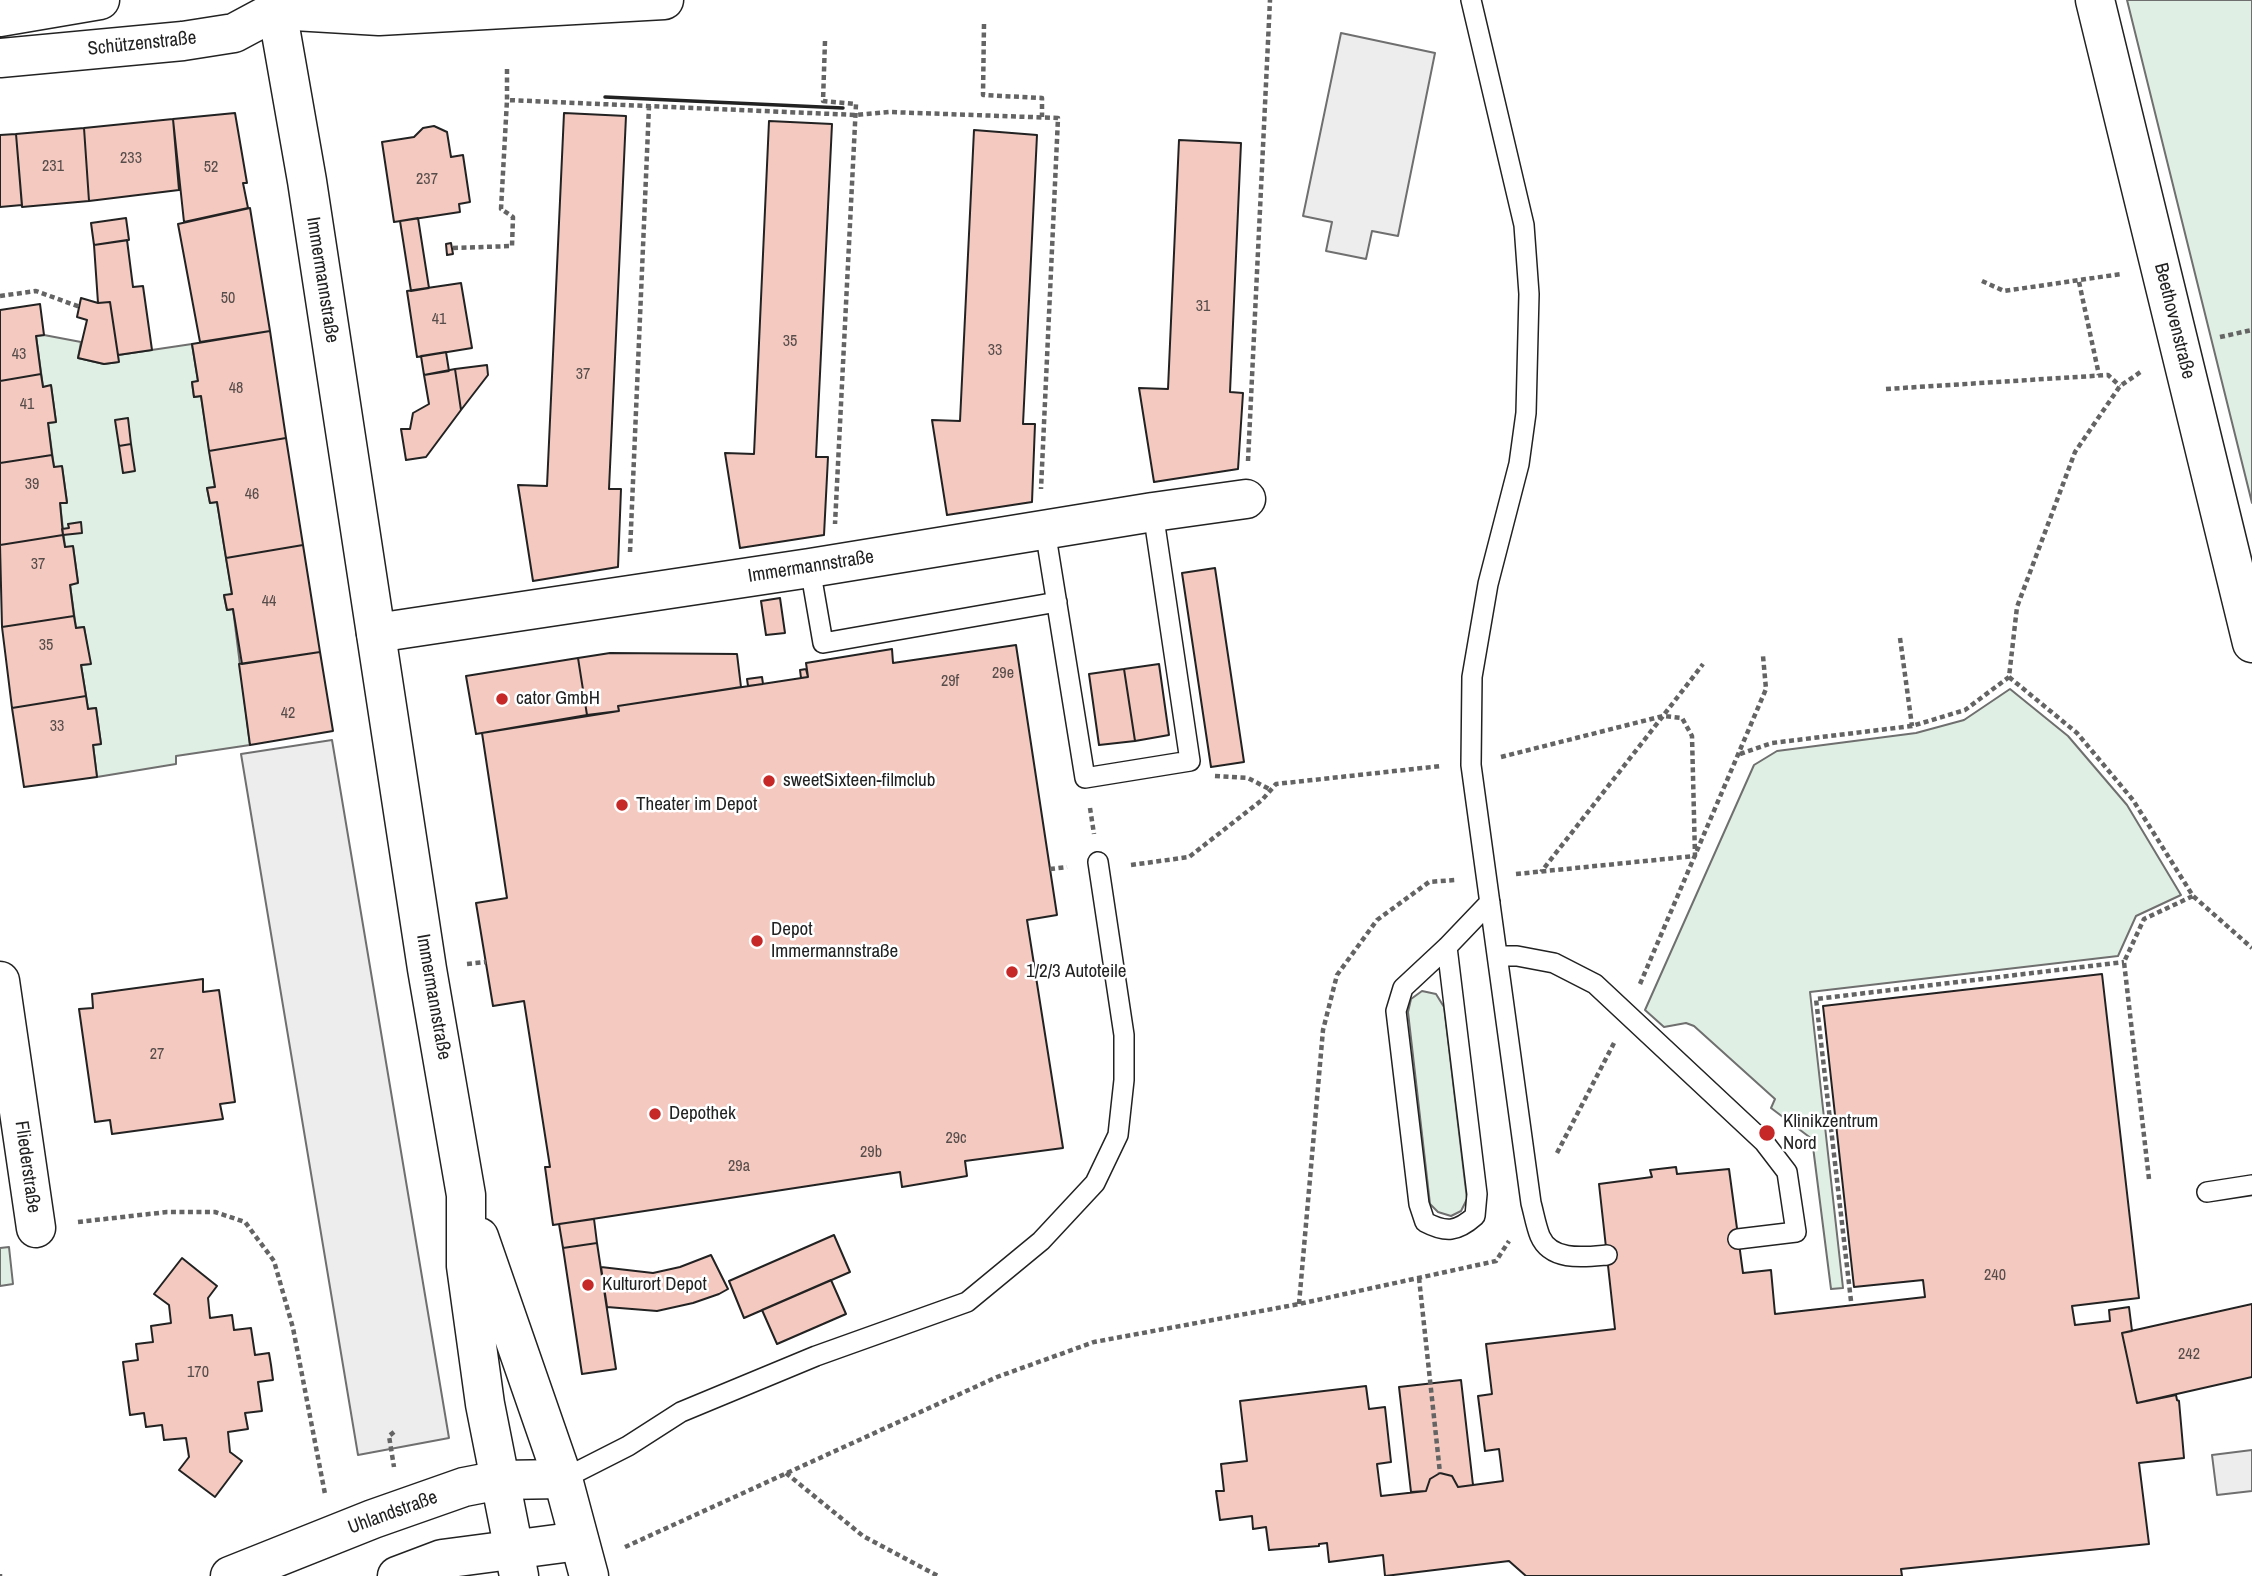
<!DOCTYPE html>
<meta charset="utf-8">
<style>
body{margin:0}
canvas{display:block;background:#fff}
</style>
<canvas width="2252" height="1576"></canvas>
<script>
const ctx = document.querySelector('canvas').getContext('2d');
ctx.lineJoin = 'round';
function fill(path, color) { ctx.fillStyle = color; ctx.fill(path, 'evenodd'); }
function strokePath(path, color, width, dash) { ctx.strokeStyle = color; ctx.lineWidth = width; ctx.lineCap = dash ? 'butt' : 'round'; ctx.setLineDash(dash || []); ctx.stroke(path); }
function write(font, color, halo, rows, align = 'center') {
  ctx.font = font + ' "Archivo Narrow",sans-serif'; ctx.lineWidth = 5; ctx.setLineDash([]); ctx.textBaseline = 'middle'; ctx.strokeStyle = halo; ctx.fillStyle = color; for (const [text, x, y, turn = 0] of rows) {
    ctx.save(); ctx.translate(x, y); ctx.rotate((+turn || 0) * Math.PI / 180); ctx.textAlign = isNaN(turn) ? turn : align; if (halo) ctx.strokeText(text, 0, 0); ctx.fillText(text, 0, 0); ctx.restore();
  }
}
const green = new Path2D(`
 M2127,0H2252V503Z
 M44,335L81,342L78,358L104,364L118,362V355L192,344L198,381L192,383L194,397L201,396L215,487L207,488L210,503L217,502L232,594L224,596L227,610L233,609L250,745L176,756V764L97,777L93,745L101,744L96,708L88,709L81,665L90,664L84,627L76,628L70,585L78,582L73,547H65L60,503L67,502L62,467H54L48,423L56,422L51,386L43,387L36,336Z
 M2010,689L2068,736L2127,805L2181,895L2136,916L2118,956L1810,992L1843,1288L1831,1289L1812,1139L1771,1108L1775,1099L1694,1026L1686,1023L1664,1027L1645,1010L1754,765L1777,751L1916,733L1964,720Z
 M1422,991L1436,994L1444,1007L1467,1199L1461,1211L1451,1216L1438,1212L1430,1204L1408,1012L1411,999Z
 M9,1247L13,1284L0,1286V1248Z`);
fill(green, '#e0efe3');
strokePath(green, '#6f6f6f', 2);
const parking = new Path2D(`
 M1341,33L1435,53L1398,236L1372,231L1366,259L1326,251L1332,222L1303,216Z
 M332,740L449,1438L358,1455L241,754Z
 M2252,1450V1491L2217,1495L2212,1455Z`);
fill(parking, '#ededed');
strokePath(parking, '#6f6f6f', 2);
const building = new Path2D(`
 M235,113L247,183H243L248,208L184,222L173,119Z
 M564,113L626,116L609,489H621L618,567L533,581L518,485L547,486Z
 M173,119L179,190L89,201L84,128Z
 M769,121L832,124L816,457H828L824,535L740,548L725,453L754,454Z
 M434,126L447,132L451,157L463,155L470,202L459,204L460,212L394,222L382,142L414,137L423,128Z
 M84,128L89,201L22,207L16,134Z
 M974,130L1037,135L1023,424H1035L1032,502L947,515L932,420L960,421Z
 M16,134L22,205L0,207V135Z
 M1179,140L1241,143L1230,392L1243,393L1238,469L1154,482L1139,388L1168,389Z
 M250,208L270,331L200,342L178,224Z
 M126,218L129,240L94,245L91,223Z
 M418,218L429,288L411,291L400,221Z
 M127,240L133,287L143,286L152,350L118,355L110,302L98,303L94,245Z
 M451,243L453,254L447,255L446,244Z
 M461,283L472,348L417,357L407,291Z
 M81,298L98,303L110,302L119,362L104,364L78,358L87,320L77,317Z
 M40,304L44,335L36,336L41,374L0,381V310Z
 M270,331L286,438L209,451L201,396L194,397L192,382L198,381L192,344Z
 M446,352L449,371L424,375L421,356Z
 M487,365L488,375L461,410L455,369Z
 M455,369L461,410L426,457L406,460L401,429H410L413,413L429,404L424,375Z
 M41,374L43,387L51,385L56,422L48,423L52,455L0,463V381Z
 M128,418L131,444L119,446L115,420Z
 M286,438L303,545L226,558L217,502L210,503L207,488L215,487L209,451Z
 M131,444L135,471L123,473L119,446Z
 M52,455L54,467L62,466L67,503H60L63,535L0,545V463Z
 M81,522L82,533L63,535L62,529L69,528L68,524Z
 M63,535L65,547L73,546L78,583L70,585L74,616L2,627L0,545Z
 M303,545L320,652L242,664L233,609L227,610L224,595L232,594L226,558Z
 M1215,568L1244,762L1211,767L1182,573Z
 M780,598L785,633L766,635L761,601Z
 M74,616L76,628L84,627L91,664L81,665L86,696L12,708L2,627Z
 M1016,645L1057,915L1027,920L1063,1148L965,1161L967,1176L902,1187L900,1172L553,1225L545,1167H550L524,1001L493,1006L476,903L507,898L482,733L619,711L618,706L808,677L806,663L892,649L893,663Z
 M320,652L333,731L250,745L239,664Z
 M610,653L737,654L741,687L618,706L619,711L587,715L578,658Z
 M578,658L587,715L476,734L466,676Z
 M1159,664L1169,735L1135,741L1124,669Z
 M806,669L808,677L801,678L800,670Z
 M1124,669L1135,741L1099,745L1089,674Z
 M762,677L763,684L748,686L747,679Z
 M86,696L88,709L96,708L101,744L93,745L97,777L24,787L12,708Z
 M2102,974L2139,1298L2072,1306L2075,1325L2110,1321L2109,1310L2129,1307L2132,1331L2122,1333L2137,1403L2176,1395L2177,1400L2179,1401L2184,1458L2139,1463L2149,1544L1901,1569L1902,1576H1526L1509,1561L1385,1576L1383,1555L1329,1562L1327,1543L1319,1544V1546L1269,1550L1266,1527L1253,1529L1252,1516L1220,1520L1216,1491H1224L1221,1464L1247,1461L1240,1401L1366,1386L1369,1409L1385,1407L1391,1462L1377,1464L1381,1496L1426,1491L1430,1479L1440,1473L1452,1476L1458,1487L1503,1481L1499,1449L1485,1451L1478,1396L1492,1394L1486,1344L1615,1329L1599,1184L1652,1177L1650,1170L1676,1167L1677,1174L1729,1169L1743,1273L1771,1270L1775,1314L1925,1297L1923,1280L1854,1287L1823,1006Z
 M203,979V992L219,990L235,1102L220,1104L223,1119L112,1134L110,1120L95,1122L79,1009L93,1008L92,994Z
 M594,1219L597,1243L563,1248L559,1224Z
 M834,1235L850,1272L744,1318L729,1281Z
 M597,1243L616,1369L582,1374L563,1248Z
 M711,1255L728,1289L719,1294L693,1303L657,1311L607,1307L601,1267L653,1273L680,1267Z
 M182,1258L217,1286L208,1298L210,1318L232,1315L234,1330L251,1328L255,1355L269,1353L271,1365L273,1380L258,1382L262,1411L245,1413L248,1429L228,1432L230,1452L242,1461L215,1497L179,1470L189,1457L186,1438L164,1440L162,1425L146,1427L144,1413L130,1415L123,1362L138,1360L136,1344L153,1342L151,1326L171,1323L169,1305L154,1294Z
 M831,1280L846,1314L777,1344L762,1310Z
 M2252,1304V1377L2137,1403L2122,1333Z
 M1461,1380L1473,1485L1458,1487L1452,1476L1440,1473L1430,1479L1426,1491L1411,1492L1399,1387Z`);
fill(building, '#f3c9c0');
strokePath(building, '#222', 2);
const lane = new Path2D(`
 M1471,0L1524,225L1529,294L1526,413L1519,464L1488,584L1472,677L1471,765L1531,1203C1534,1214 1536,1226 1540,1236C1551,1262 1585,1257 1607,1255
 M1045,530L1085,778L1190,761L1153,512
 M810,568L823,643L1057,602
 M1447,947L1477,1194L1475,1216C1457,1232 1446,1233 1425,1222L1419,1204L1396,1011L1403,988L1447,947L1490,902
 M1498,956H1517L1554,963L1595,984L1764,1142L1787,1172L1796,1232L1738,1239
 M2207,1192L2252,1185
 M563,1479L628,1446L681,1412L816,1356L967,1302L1041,1241L1095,1183L1118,1135L1124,1080V1035L1098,862`);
const street = new Path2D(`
 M275,0L277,10L379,16L664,0
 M2095,0L2252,643
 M376,633L810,568L1153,512L1246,499
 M0,981L36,1228
 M230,1576L373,1519L464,1487L500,1480L563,1479
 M397,1576L442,1559L579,1541`);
const secondary = new Path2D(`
 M277,10L307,181L427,969L466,1195V1266L485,1404L519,1576
 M0,17L100,0
 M0,58L183,41L234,33L277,10
 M479,1237L563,1479L589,1576`);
strokePath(lane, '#222', 22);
strokePath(street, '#222', 41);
strokePath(secondary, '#222', 41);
strokePath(new Path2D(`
 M984,24L983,95L1042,98V117
 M825,41L823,101L856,104L835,524
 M507,69V100L856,115L889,112L1058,118L1041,489
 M453,248L512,246L513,217L501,209L507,100
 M1982,281L2004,291L2121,274
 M2079,282L2099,375
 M0,296L36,291L80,307
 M2220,337L2252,330
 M1886,389L2108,375L2120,386
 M1248,461L1270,0
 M630,552L649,106
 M1900,638L1912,726
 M2009,677L2077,733L2133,800L2193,896L2252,948
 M1740,754L1772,743L1912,726L1965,710L2009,677L2017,607L2075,452L2120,386L2142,371
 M1501,757L1663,716L1703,664
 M1215,776L1248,778L1271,790
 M1090,808L1094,834
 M1131,865L1189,857L1262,800L1276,784L1441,766
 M1050,869L1067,867
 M1516,874L1695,856L1692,736L1682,718L1663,716L1541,872
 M467,964L486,962
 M1640,984L1766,689L1763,656
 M1557,1153L1614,1043
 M2149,1179L2124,962L2144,919L2193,896
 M78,1222L167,1212H215L245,1222L274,1261L293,1328L325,1494
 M1419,1278L1440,1473
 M1851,1301L1816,999L2124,962
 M1299,1304L1323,1030L1337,975L1377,920L1429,882L1455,880
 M394,1432L389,1436L394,1467
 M786,1473L863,1536L938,1576
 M625,1547L997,1377L1094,1342L1299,1304L1496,1261L1509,1241
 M0,1574V1576`), '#646464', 4.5, [5, 3.5]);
strokePath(lane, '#fff', 19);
strokePath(street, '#fff', 38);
strokePath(secondary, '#fff', 38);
strokePath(new Path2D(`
 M605,97L843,108`), '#222', 3.5);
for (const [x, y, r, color] of [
 [502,699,7,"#c62828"],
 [769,781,7,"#c62828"],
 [622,805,7,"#c62828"],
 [757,941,7,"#c62828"],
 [1012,972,7,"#c62828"],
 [655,1114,7,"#c62828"],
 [1767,1133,9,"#c62828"],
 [588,1285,7,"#c62828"]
]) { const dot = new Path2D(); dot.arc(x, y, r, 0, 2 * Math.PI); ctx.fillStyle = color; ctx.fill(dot); strokePath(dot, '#fff', 2.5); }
write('16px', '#564c4a', null, [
 ["233",131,159],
 ["231",53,167],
 ["52",211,168],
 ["237",427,180],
 ["50",228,299],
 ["31",1203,307],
 ["41",439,320],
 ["35",790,342],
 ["33",995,351],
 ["43",19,355],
 ["37",583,375],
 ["48",236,389],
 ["41",27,405],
 ["39",32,485],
 ["46",252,495],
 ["37",38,565],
 ["44",269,602],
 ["35",46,646],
 ["29e",1003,674],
 ["29f",950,682],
 ["42",288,714],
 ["33",57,727],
 ["27",157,1055],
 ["29c",956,1139],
 ["29b",871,1153],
 ["29a",739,1167],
 ["240",1995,1276],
 ["242",2189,1355],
 ["170",198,1373]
]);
write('19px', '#222', '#fff', [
 ["Schützenstraße",142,44,-6],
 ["Immermannstraße",322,280,81],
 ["Beethovenstraße",2174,321,76],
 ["Immermannstraße",811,567,-9],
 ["Immermannstraße",433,997,80],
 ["Fliederstraße",27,1167,82],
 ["Uhlandstraße",393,1513,-20]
]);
write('19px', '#222', '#fff', [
 ["cator GmbH",516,699],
 ["sweetSixteen-filmclub",783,781],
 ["Theater im Depot",636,805],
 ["Depot",771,930],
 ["Immermannstraße",771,952],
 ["1/2/3 Autoteile",1026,972],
 ["Depothek",669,1114],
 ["Klinikzentrum",1783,1122],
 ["Nord",1783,1144],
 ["Kulturort Depot",602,1285]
], 'left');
</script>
